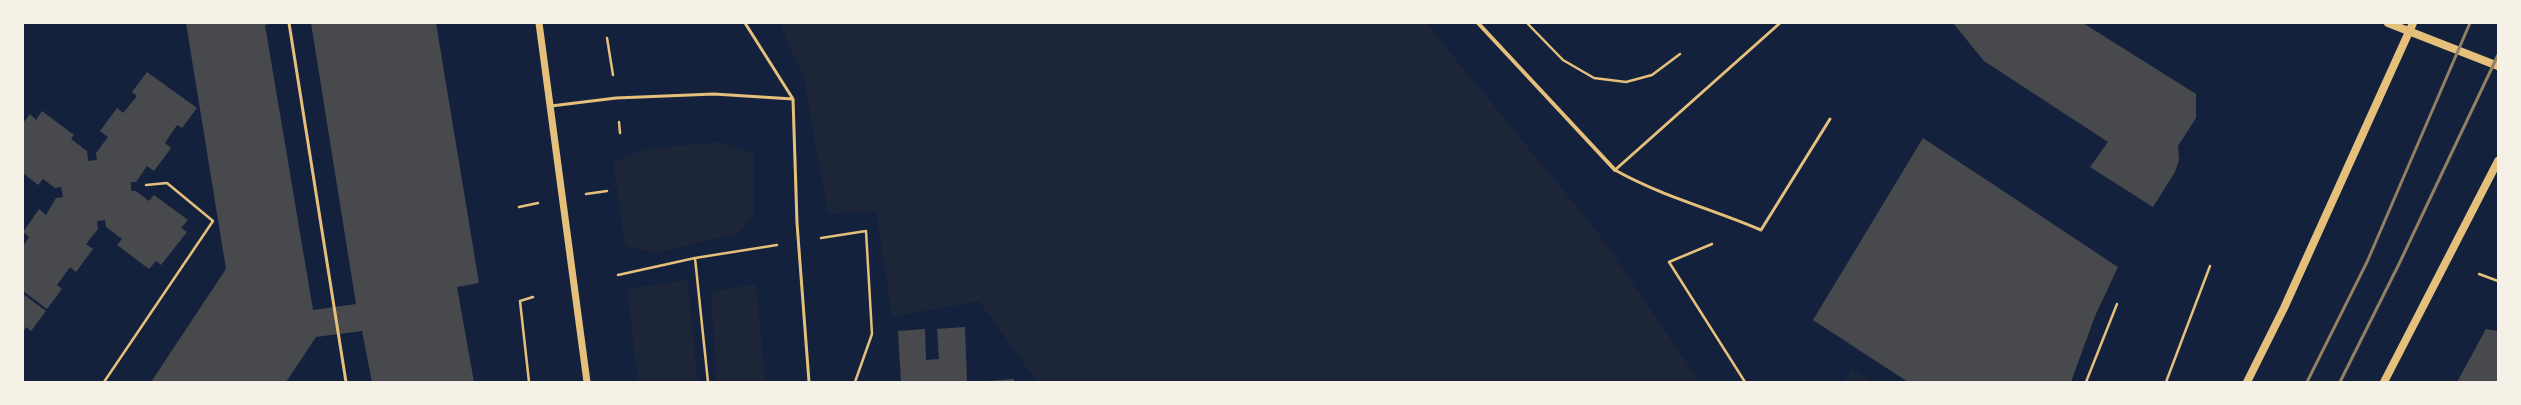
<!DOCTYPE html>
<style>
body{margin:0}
#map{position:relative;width:2521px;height:405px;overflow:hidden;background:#14213d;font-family:Ubuntu,sans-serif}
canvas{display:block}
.frame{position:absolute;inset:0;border:24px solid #f6f1e7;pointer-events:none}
</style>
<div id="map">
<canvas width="2521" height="405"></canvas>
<div class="frame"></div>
</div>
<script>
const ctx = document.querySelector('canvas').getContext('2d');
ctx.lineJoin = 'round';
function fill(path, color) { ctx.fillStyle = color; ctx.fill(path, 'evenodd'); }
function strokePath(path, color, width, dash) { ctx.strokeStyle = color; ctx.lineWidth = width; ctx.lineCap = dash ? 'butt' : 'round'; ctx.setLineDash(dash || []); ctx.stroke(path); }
fill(new Path2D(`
 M780,23H1426L1599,234L1700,382H1037L979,301L892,317L876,212L828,214L804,79Z
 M718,142L753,153L754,213L739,233L655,253L625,246L613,162L645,149Z
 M687,280L698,382H638L627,289Z
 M756,284L765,382H717L711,292Z
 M1852,369L1873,382H1844Z`), '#1d2539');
fill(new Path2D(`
 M186,23H274L265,25L313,310L356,304L311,23H436L479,283L457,287L474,382H372L362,331L316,337L286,382H151L226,269Z
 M1953,23H2083L2196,94V118L2178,146L2179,160L2175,172L2153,207L2090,167L2108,142L1984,61Z
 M147,72L197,108L182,128L177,125L165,143L171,148L154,171L147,166L136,182H131V191H136L149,201L154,195L188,220L181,228L187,232L161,265L156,261L149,269L117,245L122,239L106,227L105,220L97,221L98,229L86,244L93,249L76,272L70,267L57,285L62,289L47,309L23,291V246L29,237L23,232L39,209L46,215L56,198L63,197L61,187L55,188L43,179L38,185L23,173V123L30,114L36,120L42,111L74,135L71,139L87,151L88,161L97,160L96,153L108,137L100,131L117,108L123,113L137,96L132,92Z
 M1923,138L2118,267L2095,316L2071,382H1908L1813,320Z
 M23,294L46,311L31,331L26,327L23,332Z
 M965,327L967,382H901L898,331L925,329L926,360L939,359L937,329Z
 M2486,329L2498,331V382H2457Z
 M1014,379V382H987V381Z`), '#48494c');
strokePath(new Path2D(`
 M1527,23L1563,60L1594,78L1626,82L1652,75L1680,54
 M607,38L613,75
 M619,122L620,133
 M586,194L607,191
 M519,207L538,203
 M821,238L866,231L872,334L855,382
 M1712,244L1669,262L1745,382
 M695,258L708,382
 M2479,274L2498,281
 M618,275L695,258L777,245
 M104,382L213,221L167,183L146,185
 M529,382L520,301L533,297
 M2086,382L2117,304
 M2166,382L2210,266`), '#e5c07b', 2.5);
strokePath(new Path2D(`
 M289,23L346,382
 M745,23L793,99
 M1780,23L1615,170C1661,196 1712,209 1761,230L1830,119
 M551,106L616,98L714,94L793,99L797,223L809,382`), '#e5c07b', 3);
strokePath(new Path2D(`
 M1478,23L1615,170`), '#e5c07b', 4);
strokePath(new Path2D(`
 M539,23L587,382`), '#e5c07b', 7);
strokePath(new Path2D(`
 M2388,23L2498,66
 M2247,382L2284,308L2413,23
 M2384,382L2498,161`), '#e5c07b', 8);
strokePath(new Path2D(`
 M2307,382L2367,262L2470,23
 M2340,382L2399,264L2498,55`), '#918062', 3);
</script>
